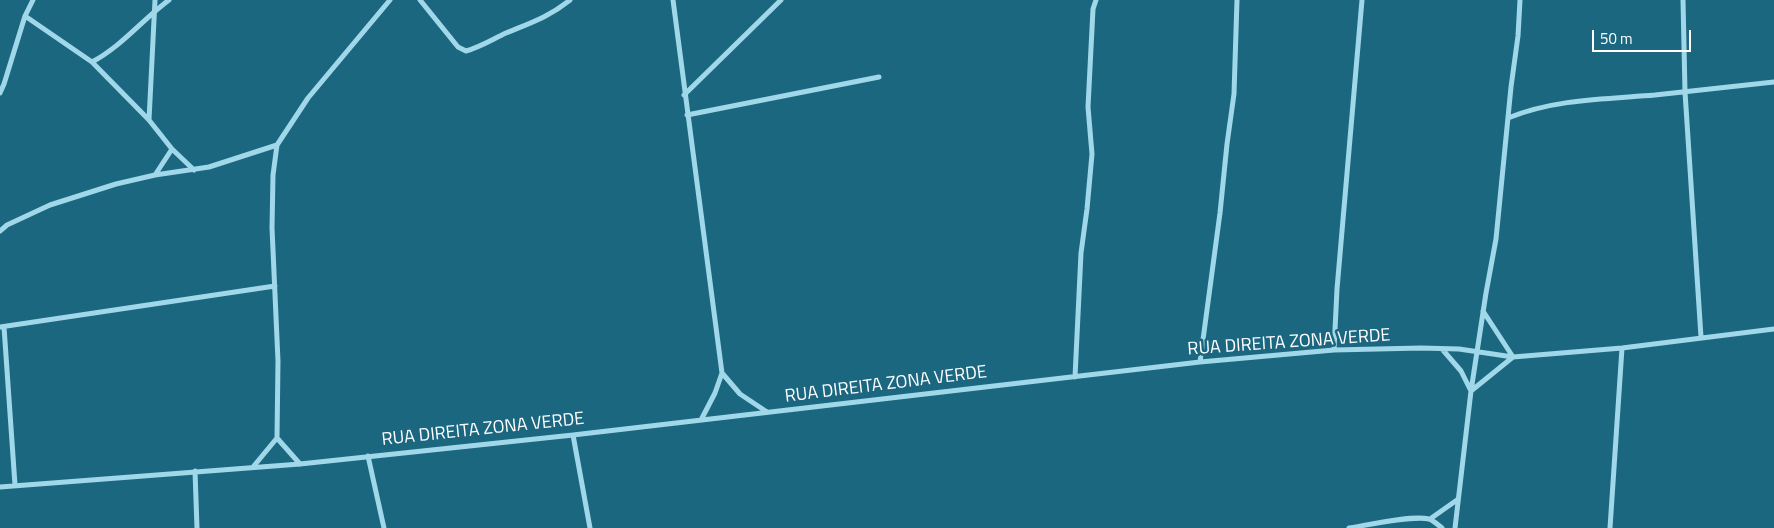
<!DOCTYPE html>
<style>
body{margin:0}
#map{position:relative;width:1774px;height:528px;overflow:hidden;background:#1c6780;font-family:"Titillium Web",sans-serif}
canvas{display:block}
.scale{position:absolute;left:1592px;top:30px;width:99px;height:22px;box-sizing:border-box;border:2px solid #fff;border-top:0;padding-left:6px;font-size:15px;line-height:18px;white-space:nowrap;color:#fff;-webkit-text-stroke:4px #1c6780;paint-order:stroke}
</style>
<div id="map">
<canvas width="1774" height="528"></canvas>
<div class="scale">50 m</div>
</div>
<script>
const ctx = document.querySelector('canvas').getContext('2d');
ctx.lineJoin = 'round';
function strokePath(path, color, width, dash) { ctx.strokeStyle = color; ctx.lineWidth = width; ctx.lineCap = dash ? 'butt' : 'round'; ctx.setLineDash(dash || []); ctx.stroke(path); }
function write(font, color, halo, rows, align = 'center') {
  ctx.font = font + ' "Titillium Web",sans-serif'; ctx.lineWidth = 5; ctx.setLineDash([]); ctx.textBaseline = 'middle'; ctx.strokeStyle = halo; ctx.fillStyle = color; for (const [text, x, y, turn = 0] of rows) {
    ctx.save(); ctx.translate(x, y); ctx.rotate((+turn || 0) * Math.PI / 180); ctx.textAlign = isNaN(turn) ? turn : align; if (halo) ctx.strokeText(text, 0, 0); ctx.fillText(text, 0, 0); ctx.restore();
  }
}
strokePath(new Path2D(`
 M420,0L458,47L466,51C480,47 493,39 506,33C530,23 549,17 570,0
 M673,0L722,373L740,394L767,412
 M1683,0L1685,92L1701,337
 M25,16L92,62L149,120L172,149L194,170
 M92,62C122,46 142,20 169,0
 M0,93L4,84L25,16L33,0
 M684,95L781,0
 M687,115L879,77
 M1508,118C1554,99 1606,99 1655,95C1695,91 1734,86 1774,82
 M149,120L155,0
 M155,175L172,149
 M0,231L7,225L50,205L116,184L155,175L209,167L277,145
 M0,327L275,286
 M4,327L15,485
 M1442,349L1461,371L1471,391L1513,357L1483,311
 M1334,350L1337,289L1362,0
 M1200,362L1220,213L1227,144L1234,94L1237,0
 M1075,377L1081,253L1087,209L1092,154L1088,107L1093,9L1096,0
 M701,420L715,393L722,373
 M573,435L590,528
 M277,438L300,464
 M368,456L384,528
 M253,467L277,438L278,361L272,228L273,175L277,145L308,98L390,0
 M195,471L197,528
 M0,487L300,464L573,435L1200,362L1334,350L1421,348L1459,349L1513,357L1622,348L1774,329
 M1430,519L1457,500
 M1349,528C1368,525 1412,515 1429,519C1433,520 1438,525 1442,528
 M1455,528L1471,391L1486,293L1496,239L1511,87L1518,36L1520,0
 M1610,528L1622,348`), '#a0d8e9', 5);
write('18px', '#fff', '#1c6780', [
 ["RUA DIREITA ZONA VERDE",1289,343,-4],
 ["RUA DIREITA ZONA VERDE",886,385,-7],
 ["RUA DIREITA ZONA VERDE",483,430,-6]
]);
</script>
